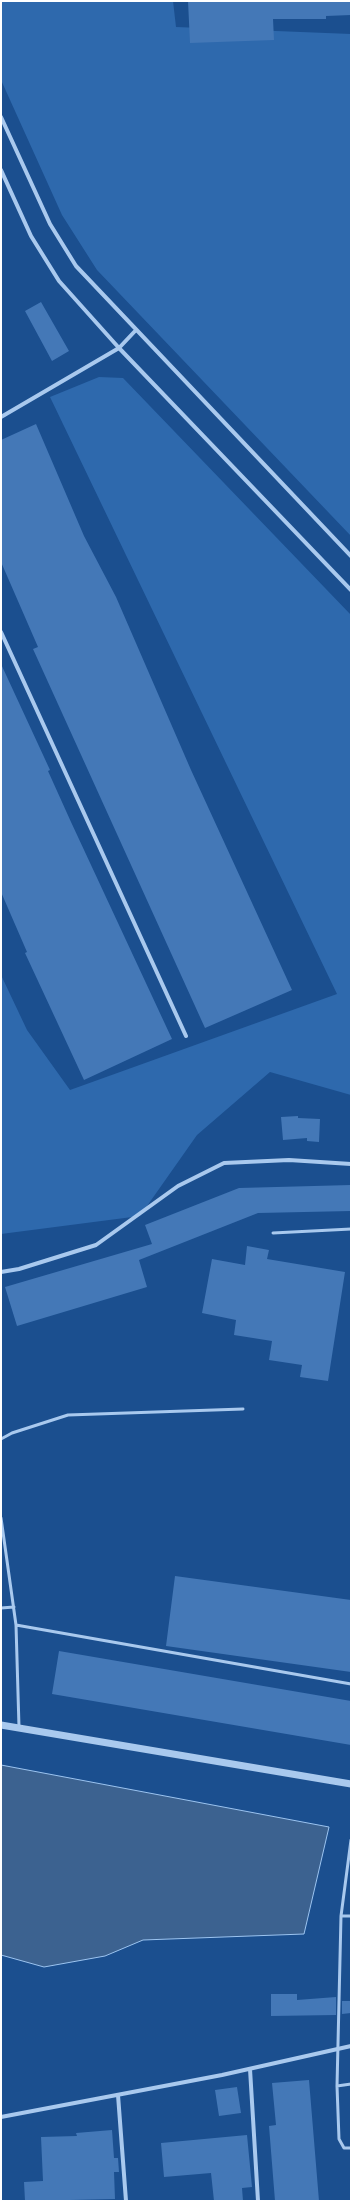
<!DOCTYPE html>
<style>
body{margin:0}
#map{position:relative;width:352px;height:2202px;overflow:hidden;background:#1b4f8f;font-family:Figtree,sans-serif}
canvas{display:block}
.frame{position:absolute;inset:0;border:2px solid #fff;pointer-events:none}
</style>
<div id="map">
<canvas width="352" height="2202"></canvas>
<div class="frame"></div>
</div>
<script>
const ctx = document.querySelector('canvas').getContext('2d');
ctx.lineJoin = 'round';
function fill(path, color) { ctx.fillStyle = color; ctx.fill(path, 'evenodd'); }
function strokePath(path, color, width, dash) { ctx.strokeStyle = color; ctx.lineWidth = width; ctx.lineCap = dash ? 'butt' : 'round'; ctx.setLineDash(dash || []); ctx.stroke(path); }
fill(new Path2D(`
 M1,1H173L176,27L351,34V536L97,270L62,215L1,80Z
 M99,377L123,378L351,615V1095L270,1072L197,1135L140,1216L1,1234V975L27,1030L70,1090L337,994L50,397Z`), '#2e69ad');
const water = new Path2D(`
 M1,1765L329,1827L304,1934L143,1940L105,1956L44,1967L1,1955Z`);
fill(water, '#3c6290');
strokePath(water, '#9cc4f0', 1);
fill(new Path2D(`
 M188,1H351V15L326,16V19H273L274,40L190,43Z
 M41,302L69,351L52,361L25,311Z
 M36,424L84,536L116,597L191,770L292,990L205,1028L33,649L38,647L1,562V440Z
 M1,664L50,770L48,771L71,822L172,1039L84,1080L25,953L27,952L1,892Z
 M298,1116V1118L320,1119L319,1142L307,1141V1138L283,1140L281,1117Z
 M351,1185V1211L258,1213L139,1260L147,1287L17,1326L5,1287L152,1244L145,1225L239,1188Z
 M247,1246L269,1250L267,1259L345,1272L328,1381L300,1377L302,1365L269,1360L272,1341L234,1335L236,1320L202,1313L212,1259L245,1265Z
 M175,1576L351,1600V1672L166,1646Z
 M59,1651L351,1701V1745L52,1694Z
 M271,1994H297V2000L336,1997V2015L271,2016Z
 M342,2001H351V2013L342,2014Z
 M309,2080L319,2201H275L269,2126L276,2125L272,2083Z
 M237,2087L241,2113L219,2116L215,2090Z
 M112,2130L114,2158H118L119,2172H114L115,2199L25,2201L24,2182L43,2181L41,2137L77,2136L76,2133Z
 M247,2135L252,2187L242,2188L243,2201H214L211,2173L164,2177L161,2143Z`), '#4478b7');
strokePath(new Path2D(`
 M273,1233L351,1229
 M1,1439L12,1433L68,1415L243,1409
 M1,1518L16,1625L19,1727
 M1,1608L14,1607
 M16,1625L351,1684
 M351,1840L341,1916L337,2086L339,2139L344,2148H351
 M341,1916H351
 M337,2086L351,2084`), '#a9c9ee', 3);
strokePath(new Path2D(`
 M1,117L50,224L76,266L351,556
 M1,170L31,236L59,281L119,348L351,590
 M1,417L119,348L136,330
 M1,632L186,1036
 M1,1272L19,1269L96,1245L178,1186L224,1163L289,1160L351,1164
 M250,2069L258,2201
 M118,2095L126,2201
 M1,2117L222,2075L351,2046`), '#a9c9ee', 4);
strokePath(new Path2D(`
 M1,1725L351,1784`), '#a9c9ee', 7);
</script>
